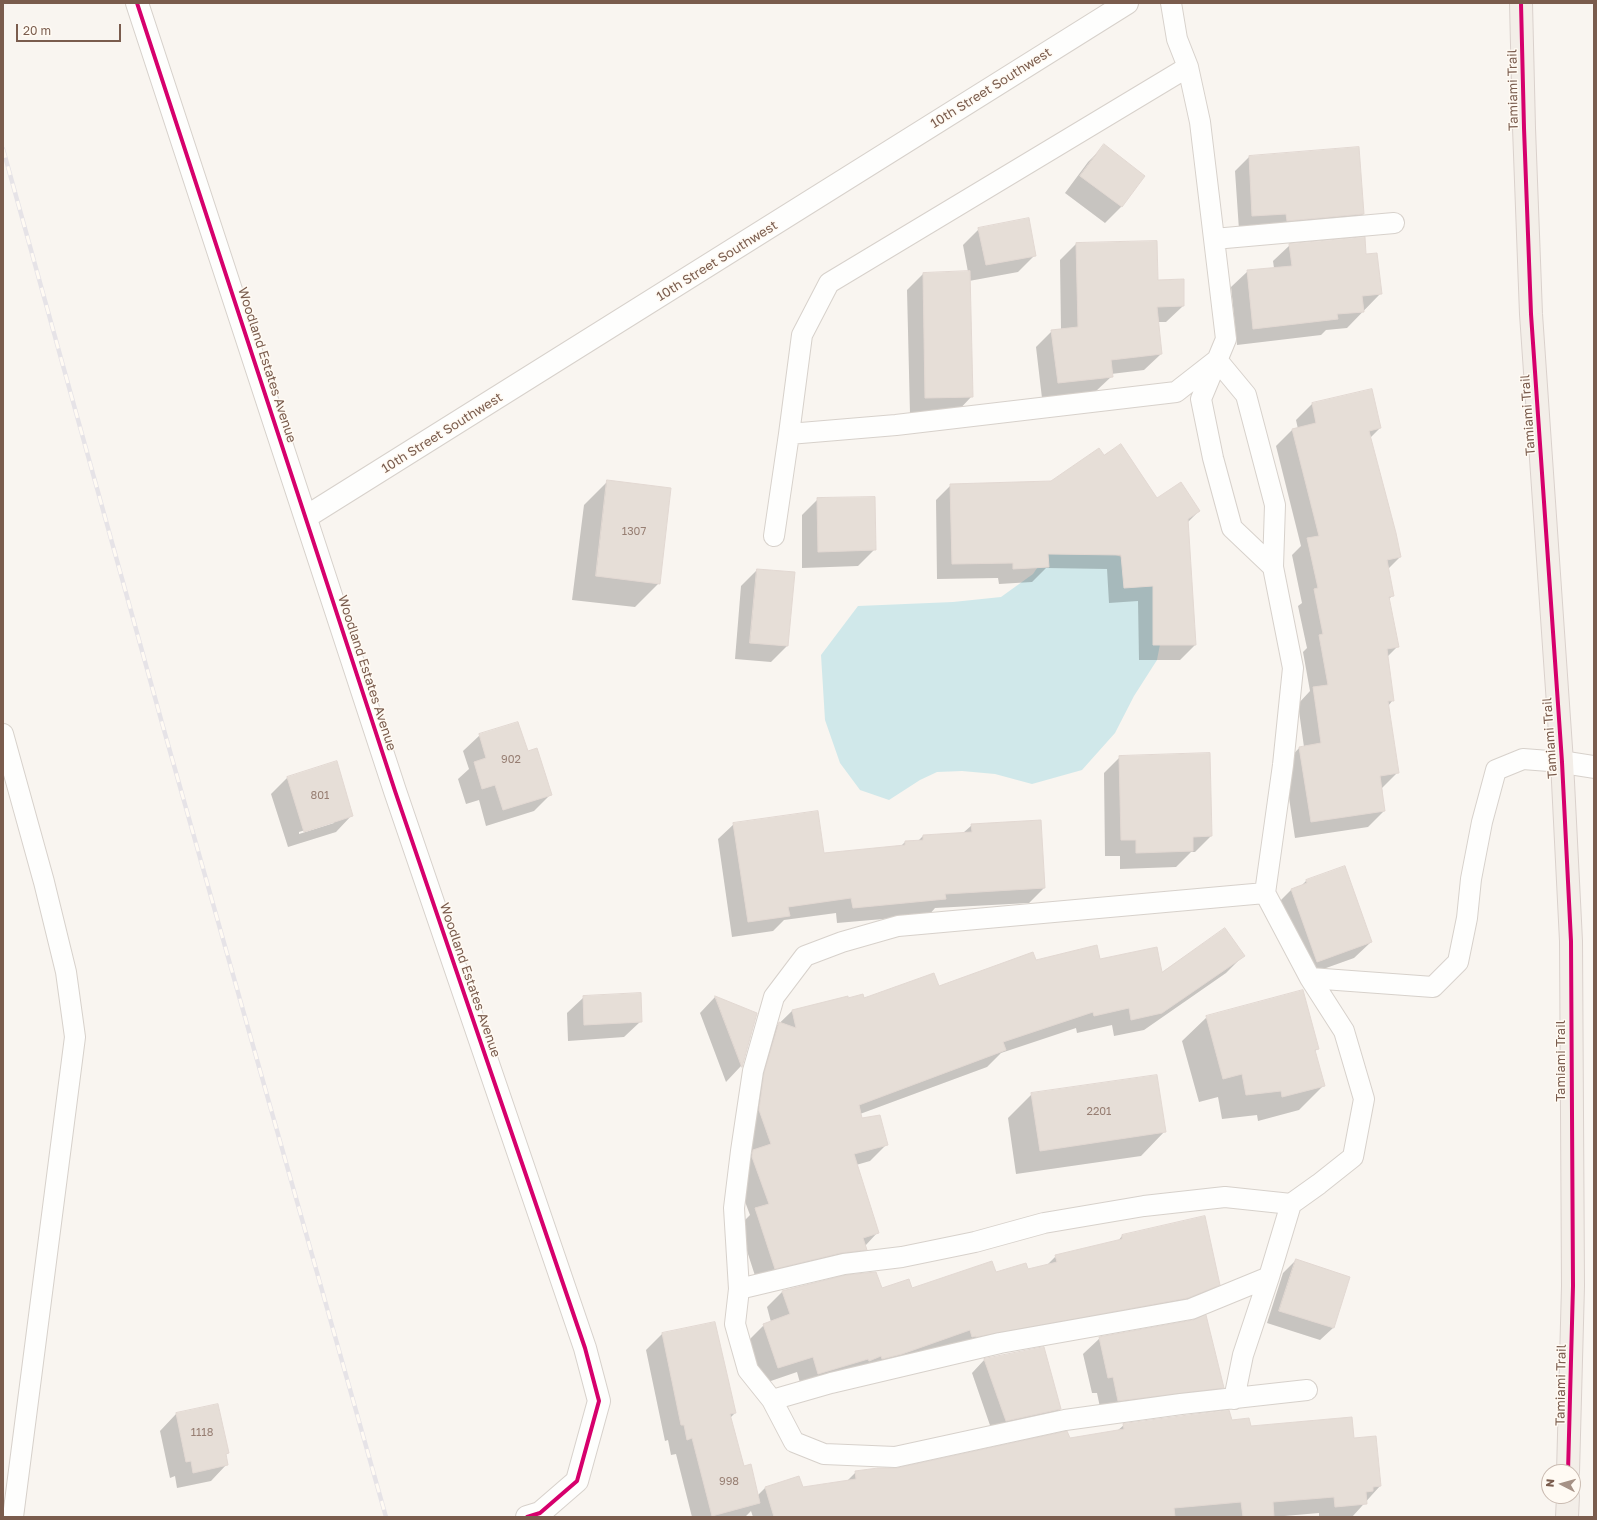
<!DOCTYPE html>
<style>
body{margin:0}
#map{position:relative;width:1597px;height:1520px;overflow:hidden;background:#f9f5f0;font-family:"Golos Text",sans-serif}
canvas{display:block}
.frame{position:absolute;inset:0;border:4px solid #7a5c4d;pointer-events:none}
.north{position:absolute;left:1541px;top:1464px;width:40px;height:40px;box-sizing:border-box;background:#fffaf3;border:1px solid #cabbb1;border-radius:50%;rotate:276deg;font-size:11px;font-weight:700;line-height:16px;text-align:center;color:#7a5c4d}
.north::after{content:'';display:block;margin:auto;width:14px;height:18px;background:#a69286;clip-path:polygon(50% 0,100% 100%,50% 72%,0 100%)}
.scale{position:absolute;left:16px;top:24px;width:105px;height:18px;box-sizing:border-box;border:2px solid #7a5c4d;border-top:0;padding-left:5px;font-size:12px;line-height:14px;white-space:nowrap;color:#7a5c4d;-webkit-text-stroke:3px #fffaf3;paint-order:stroke}
</style>
<div id="map">
<canvas width="1597" height="1520"></canvas>
<div class="frame"></div>
<div class="north">N</div>
<div class="scale">20 m</div>
</div>
<script>
const ctx = document.querySelector('canvas').getContext('2d');
ctx.lineJoin = 'round';
function fill(path, color) { ctx.fillStyle = color; ctx.fill(path, 'evenodd'); }
function strokePath(path, color, width, dash) { ctx.strokeStyle = color; ctx.lineWidth = width; ctx.lineCap = dash ? 'butt' : 'round'; ctx.setLineDash(dash || []); ctx.stroke(path); }
function write(font, color, halo, rows, align = 'center') {
  ctx.font = font + ' "Golos Text",sans-serif'; ctx.lineWidth = 3; ctx.setLineDash([]); ctx.textBaseline = 'middle'; ctx.strokeStyle = halo; ctx.fillStyle = color; for (const [text, x, y, turn = 0] of rows) {
    ctx.save(); ctx.translate(x, y); ctx.rotate((+turn || 0) * Math.PI / 180); ctx.textAlign = isNaN(turn) ? turn : align; if (halo) ctx.strokeText(text, 0, 0); ctx.fillText(text, 0, 0); ctx.restore();
  }
}
fill(new Path2D(`
 M1075,539L1162,573L1171,587L1157,660L1134,696L1115,733L1082,770L1032,784L995,774L962,771L937,772L920,780L889,800L860,790L840,763L825,720L821,655L858,606L953,602L1001,597L1033,574L1051,547Z`), '#d0e8ea');
fill(new Path2D(`
 M1594,1513V1517H1545L1547,1515Z`), '#f9f5f0');
fill(new Path2D(`
 M1104,146L1143,176L1121,207L1105,223L1065,193L1088,162Z
 M1358,148L1363,214L1349,228L1239,230L1235,171L1249,157Z
 M979,229L1035,255L1018,272L969,281L972,396L956,413L910,414L907,290L923,274L968,272L963,245Z
 M1076,244L1157,281L1183,306L1166,322H1157L1161,354L1144,370L1111,374L1112,376L1095,392L1042,398L1036,347L1052,331L1061,330L1060,260Z
 M1290,245L1366,255L1380,294L1347,328L1326,330L1321,335L1237,345L1231,287L1248,271L1274,268L1273,261Z
 M1371,390L1380,428L1370,438L1400,557L1388,569L1393,595L1388,600L1398,646L1387,657L1393,700L1388,706L1398,772L1382,788L1384,811L1368,827L1295,838L1284,764L1300,747H1304L1298,704L1310,691L1303,652L1307,648L1298,606L1302,603L1292,555L1301,546L1276,446L1292,430L1298,429L1296,420L1312,404Z
 M1104,457L1157,499L1199,511L1187,523L1195,645L1180,660H1139L1138,601L1109,603L1107,569L1046,568L1032,582L999,584L998,578L937,579L936,500L951,485L1051,482Z
 M608,481L659,583L635,607L572,600L584,505Z
 M874,498V550L858,566L802,568V515L818,499Z
 M757,570L787,646L771,662L735,659L741,586Z
 M480,735L527,752L550,795L534,811L486,826L479,800L466,804L458,779L469,769L463,751Z
 M1120,757L1211,836L1195,852H1191L1176,867L1120,869V856H1105L1104,773Z
 M336,763L352,815L336,832L288,847L271,794L287,778ZM334,821V823L299,834V832Z
 M734,824L823,854L901,846L905,842L918,841L923,836L963,833L972,825L1044,888L1029,903L935,908L929,915L837,923L836,913L784,920L773,931L732,937L718,839Z
 M1306,881L1371,942L1354,958L1301,977L1275,906L1291,890L1300,887Z
 M1243,956L1226,973L1144,1030L1114,1036L1112,1025L1077,1033L1076,1028L1001,1053L987,1067L860,1114L861,1119L887,1144L870,1161L856,1165L877,1233L865,1246L866,1249L849,1266L758,1285L739,1226L750,1215L735,1175L736,1168L752,1153L742,1128L762,1040L792,1011L847,997V1000H864L938,987L1035,961H1100L1162,974Z
 M584,997L641,1021L624,1037L568,1041L567,1013Z
 M715,997L756,1014L741,1066L726,1082L700,1013Z
 M1207,1017L1317,1049L1314,1052L1323,1086L1299,1110L1258,1121L1257,1115L1222,1119L1218,1097L1199,1102L1182,1041Z
 M1032,1094L1165,1131L1141,1156L1016,1174L1008,1118Z
 M1122,1236L1219,1284L1203,1300L802,1390L797,1372L762,1384L748,1341L764,1325L771,1322L767,1307L783,1291L912,1290L995,1273L1027,1270L1046,1266L1056,1256L1118,1241Z
 M1296,1260L1348,1277L1333,1328L1320,1340L1267,1323L1283,1273Z
 M662,1334L735,1413L730,1418L743,1467L757,1496L765,1488L802,1489L847,1481L856,1472L898,1469L1069,1440L1117,1431L1124,1425L1231,1421L1250,1427L1353,1439L1380,1486L1352,1517H1319V1513L1273,1517H753L751,1511L745,1517H692L676,1454L671,1455L668,1440L665,1441L646,1350Z
 M1100,1338L1223,1387L1206,1404L1102,1417L1097,1393H1092L1083,1354Z
 M985,1359L1060,1409L1047,1422L993,1434L972,1373Z
 M176,1414L225,1455L227,1464L211,1481L177,1488L175,1476L170,1478L160,1431Z`), '#0003');
const building = new Path2D(`
 M1104,144L1145,176L1122,207L1080,176Z
 M1359,147L1364,214L1287,221L1286,214L1252,216L1249,156Z
 M1029,218L1036,256L986,265L978,228Z
 M1365,237L1366,254L1377,253L1382,294L1362,296L1364,312L1337,314L1338,319L1253,329L1247,270L1292,266L1289,244Z
 M1157,241L1158,280L1184,279V306L1157,307L1162,354L1111,360L1113,377L1058,383L1051,330L1078,327L1076,243Z
 M970,271L973,397L925,398L923,273Z
 M1372,389L1381,428L1369,431L1396,533L1401,557L1387,560L1394,596L1389,597L1399,647L1387,649L1394,701H1388L1399,773L1380,776L1385,811L1311,822L1299,747L1321,743L1313,687L1328,685L1319,635L1323,634L1314,589L1318,588L1307,538L1319,536L1292,429L1316,423L1312,403Z
 M1121,444L1157,498L1181,482L1200,511L1188,519L1196,645H1153V586L1124,588L1121,555L1048,554L1049,567L1013,569V563L952,564L950,484L1051,481L1099,448L1104,455Z
 M607,480L671,488L660,584L596,576Z
 M875,497L876,550L818,552L817,498Z
 M757,569L795,572L788,646L750,643Z
 M518,722L528,751L537,748L552,795L503,810L495,785L482,789L474,762L486,758L479,734Z
 M1210,753L1212,836L1193,837V851L1136,853V840H1121L1119,756Z
 M337,761L353,816L304,832L287,777Z
 M818,811L824,853L905,845V841L923,840V835L972,832L971,824L1041,820L1045,888L945,894L946,899L853,908L851,898L788,907L790,916L748,922L733,823Z
 M1345,866L1372,942L1317,962L1291,889L1307,883L1306,880Z
 M1225,928L1245,956L1162,1013L1131,1020L1129,1008L1094,1016L1093,1012L1003,1042L1006,1050L859,1105L862,1118L880,1115L888,1145L854,1154L879,1233L863,1238L867,1250L841,1253L775,1269L755,1208L769,1204L752,1157L753,1150L771,1144L759,1110L764,1073L779,1022L796,1028L792,1010L848,996V998L863,994L864,998L934,973L939,986L1033,952L1036,960L1097,945L1100,959L1157,947L1162,972Z
 M1303,990L1319,1049L1315,1050L1325,1086L1282,1097L1281,1091L1246,1095L1242,1074L1223,1079L1206,1016Z
 M641,993L642,1022L584,1025L583,996Z
 M715,996L757,1013L742,1067Z
 M1157,1075L1166,1132L1040,1151L1031,1093Z
 M1205,1216L1220,1285L1188,1298L976,1337V1336L972,1337L970,1330L902,1354L882,1359L881,1356L869,1361L868,1359L818,1374L813,1357L778,1368L763,1324L790,1314L782,1291L846,1275L876,1272L882,1288L909,1279L912,1288L992,1261L996,1272L1026,1263L1028,1269L1057,1262L1055,1255L1122,1239V1235Z
 M1296,1259L1350,1277L1334,1328L1279,1311Z
 M1206,1315L1224,1388L1118,1401L1113,1377L1108,1378L1099,1337L1193,1320Z
 M715,1322L736,1413L730,1414L744,1466L751,1464L760,1503L712,1516L692,1438L687,1440L684,1425H681L662,1333Z
 M1044,1347L1061,1409L1006,1421L984,1359Z
 M218,1404L229,1453L226,1454L228,1465L193,1473L191,1461L186,1462L176,1413Z
 M1229,1410L1232,1420L1249,1418L1251,1426L1352,1417L1354,1438L1376,1436L1381,1486L1373,1487V1491L1366,1492L1367,1504L1335,1507L1334,1497L1273,1502L1274,1517H1243L1241,1502L1174,1508L1175,1517H774L765,1487L799,1476L803,1487L856,1479L855,1471L878,1468H897L1067,1431L1070,1438L1124,1429L1123,1424Z`);
fill(building, '#e6ded7');
strokePath(building, '#e2d8d2', 1);
const service = new Path2D(`
 M1171,3L1177,39L1188,67L1200,122L1226,339L1201,399L1213,458L1232,528L1273,567L1293,668L1283,765L1265,893L898,926L842,942L805,956L774,997L753,1071L741,1151L734,1208L739,1289L735,1324L748,1370L772,1400L794,1442L824,1454L895,1457L1065,1420L1181,1404L1307,1390
 M1214,239L1394,223
 M789,434L802,335L829,283L1188,67
 M774,536L789,434L896,425L1176,392L1217,360L1246,395L1275,505L1273,567
 M3,734L44,882L66,972L75,1037L13,1517
 M1310,978L1433,987L1458,962L1467,918L1471,879L1482,822L1496,770L1523,759L1562,762
 M739,1289L844,1264L902,1257L975,1242L1044,1223L1144,1206L1225,1197L1291,1204
 M1234,1399L1243,1355L1269,1277L1291,1204L1319,1184L1353,1157L1364,1099L1344,1031L1310,978L1265,893
 M772,1400L831,1383L1000,1343L1191,1309L1269,1277`);
const minor = new Path2D(`
 M137,3L395,791L585,1348L599,1401L577,1481L540,1513L527,1517
 M306,517L1127,3
 M1562,762L1594,767`);
const primary = new Path2D(`
 M1521,3L1524,128L1531,314L1562,762L1571,941L1573,1286L1568,1472
 M1567,1517L1568,1496`);
strokePath(service, '#d7d1cb', 22);
strokePath(minor, '#d7d1cb', 24);
strokePath(primary, '#dad1cc', 24);
strokePath(service, '#fefefd', 20);
strokePath(minor, '#fefefd', 22);
strokePath(primary, '#f3eee8', 22);
const rail = new Path2D(`
 M3,149L162,723L386,1517`);
strokePath(rail, '#e6e3e7', 4.5);
strokePath(rail, '#fffaf3', 3, [9]);
strokePath(new Path2D(`
 M137,3L395,791L585,1348L599,1401L577,1481L540,1513L527,1517
 M1521,3L1524,128L1531,314L1562,762L1571,941L1573,1286L1568,1472`), '#d6006c', 4);
write('11px', '#977e72', null, [
 ["1307",634,532],
 ["902",511,760],
 ["801",320,796],
 ["2201",1099,1112],
 ["1118",202,1433],
 ["998",729,1482]
]);
write('13px', '#7a5c4d', '#fffaf3', [
 ["10th Street Southwest",991,88,-32],
 ["Tamiami Trail",1513,90,-91],
 ["10th Street Southwest",717,261,-32],
 ["Woodland Estates Avenue",267,365,72],
 ["Tamiami Trail",1528,415,-94],
 ["10th Street Southwest",442,433,-32],
 ["Woodland Estates Avenue",367,673,72],
 ["Tamiami Trail",1550,738,-94],
 ["Woodland Estates Avenue",470,980,71],
 ["Tamiami Trail",1561,1061,-90],
 ["Tamiami Trail",1561,1385,-89]
]);
</script>
